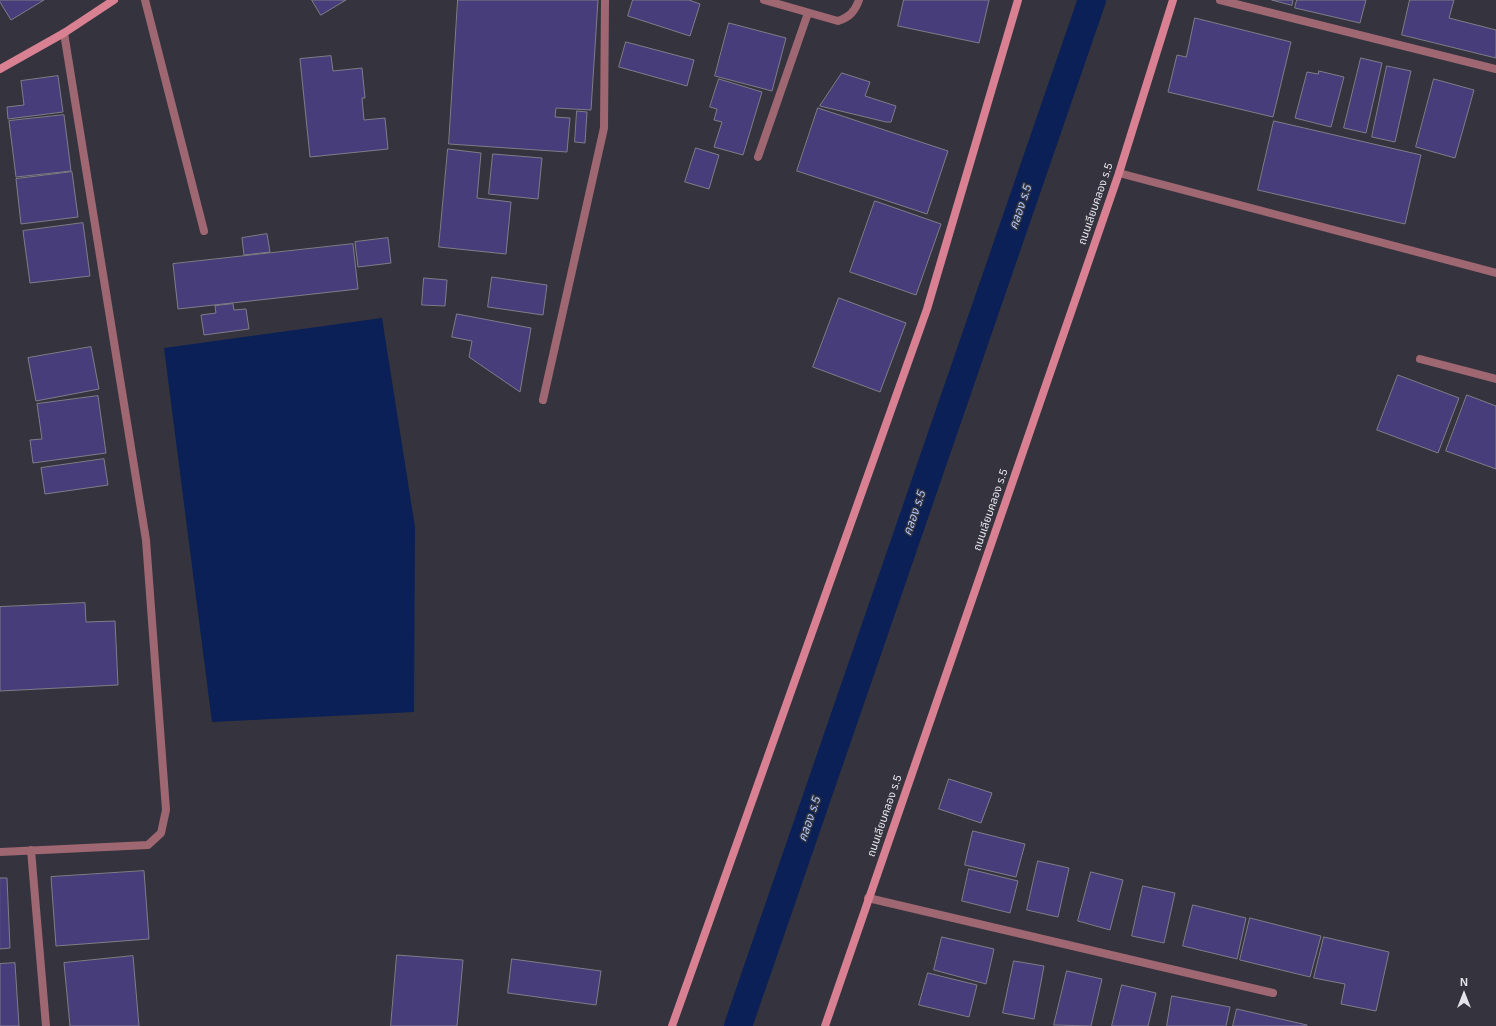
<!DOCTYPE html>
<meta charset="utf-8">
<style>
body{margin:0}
#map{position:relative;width:1496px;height:1026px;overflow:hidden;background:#35343e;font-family:Arial,sans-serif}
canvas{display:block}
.north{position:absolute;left:1444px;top:974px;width:40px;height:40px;-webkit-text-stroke:3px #35343e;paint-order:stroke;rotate:0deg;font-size:11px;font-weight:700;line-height:16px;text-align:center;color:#e4e4ea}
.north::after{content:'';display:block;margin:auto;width:14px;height:18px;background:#e4e4ea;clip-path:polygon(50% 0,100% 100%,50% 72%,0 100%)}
</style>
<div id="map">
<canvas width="1496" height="1026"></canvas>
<div class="north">N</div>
</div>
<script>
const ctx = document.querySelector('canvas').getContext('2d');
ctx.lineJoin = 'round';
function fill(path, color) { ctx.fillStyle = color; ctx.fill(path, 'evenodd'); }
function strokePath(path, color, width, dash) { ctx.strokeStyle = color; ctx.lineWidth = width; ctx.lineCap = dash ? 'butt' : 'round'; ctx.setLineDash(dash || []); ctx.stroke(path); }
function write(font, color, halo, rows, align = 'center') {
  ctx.font = font + ' Arial,"Noto Sans Thai",sans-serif'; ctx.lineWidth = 3; ctx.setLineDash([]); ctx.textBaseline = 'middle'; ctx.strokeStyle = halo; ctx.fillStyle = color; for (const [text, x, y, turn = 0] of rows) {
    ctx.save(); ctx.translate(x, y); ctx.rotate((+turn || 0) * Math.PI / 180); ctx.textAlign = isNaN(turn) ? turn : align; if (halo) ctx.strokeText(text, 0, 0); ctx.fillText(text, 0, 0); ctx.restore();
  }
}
fill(new Path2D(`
 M382,318L415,527L414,712L212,722L164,348Z`), '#0a2056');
strokePath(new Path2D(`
 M738,1026L1092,0`), '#0a2056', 28);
const building = new Path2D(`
 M0,0H44L11,20L0,2Z
 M312,0H346L321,15Z
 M458,0H598L591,110L556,108L555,117L570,118L567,152L449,144Z
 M633,0H689L700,4L690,36L628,16Z
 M904,0H989L979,43L898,26Z
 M1272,0H1293L1292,5Z
 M1297,0H1366L1360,23L1295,8Z
 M1410,0H1454L1449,18L1496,30V58L1402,35Z
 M1195,18L1291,42L1273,117L1168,92L1177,55L1186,57Z
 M729,23L786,38L772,91L715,76Z
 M626,42L694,60L687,86L619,67Z
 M331,56L333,71L362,68L365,98H362L364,120L385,118L388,149L310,157L300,59Z
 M1361,58L1382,63L1366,133L1344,128Z
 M1387,66L1411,71L1395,142L1372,137Z
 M1319,71L1344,77L1331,127L1295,118L1307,72L1318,74Z
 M842,73L870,82L865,96L896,106L891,122H886L820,106Z
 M58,76L63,112L8,119L7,107L24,105L21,81Z
 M719,79L762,92L743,155L714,147L722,122L714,120L717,109L710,107Z
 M1434,79L1474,90L1455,158L1416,147Z
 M818,108L948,151L927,214L797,171Z
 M577,111L587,112L585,143L575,142Z
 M64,115L71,171L16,177L9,121Z
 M1274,121L1421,155L1405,224L1258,190Z
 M696,148L719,155L709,189L685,182Z
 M448,149L481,153L477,198L511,202L506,254L439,247Z
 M493,154L542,158L538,199L489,194Z
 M72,172L78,217L21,224L16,179Z
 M875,201L941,224L916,295L850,272Z
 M83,223L90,276L30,283L23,231Z
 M267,234L270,252L244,255L242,238Z
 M388,238L391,263L358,267L355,242Z
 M353,244L358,289L178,309L173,264Z
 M492,277L547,285L543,315L488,307Z
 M424,278L447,280L445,306L422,305Z
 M839,298L906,323L880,392L813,367Z
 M233,304L234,310L246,309L249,329L204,335L201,315L216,313L215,306Z
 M457,314L531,328L520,392L469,357L472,341L452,337Z
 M91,347L99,389L36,401L28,358Z
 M1398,375L1459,398L1438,453L1377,430Z
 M1467,395L1496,406V469L1446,451Z
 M98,396L106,453L33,463L30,440L42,439L37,404Z
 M104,459L108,485L45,494L41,468Z
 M85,603L86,622L115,621L118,685L0,691V607Z
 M949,779L992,793L981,823L939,809Z
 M973,831L1025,844L1016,877L965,865Z
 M1038,861L1069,868L1058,917L1027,910Z
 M969,869L1018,881L1010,913L962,901Z
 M144,871L149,939L56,946L51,877Z
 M1091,872L1123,880L1110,930L1078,921Z
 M0,878H7L10,948L0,949Z
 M1143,886L1175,893L1164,943L1132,936Z
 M1193,905L1246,918L1237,959L1183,946Z
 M1250,918L1321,936L1310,977L1240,960Z
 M942,937L994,949L986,984L934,970Z
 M1324,937L1389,952L1376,1011L1341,1004L1345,984L1314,978Z
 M397,955L463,960L457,1026H391Z
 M133,956L139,1026H70L64,963Z
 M512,959L601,971L596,1005L508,993Z
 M1014,961L1044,966L1034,1019L1003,1013Z
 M15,963L19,1026H0V964Z
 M1067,971L1102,979L1091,1026L1054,1025Z
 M928,973L977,985L969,1017L919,1005Z
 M1122,985L1156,993L1148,1026H1112Z
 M1172,996L1230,1007L1226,1026H1167Z
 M1237,1009L1307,1025V1026H1233Z`);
fill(building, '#483d7b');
strokePath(building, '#7e7d88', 1);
strokePath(new Path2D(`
 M145,0L204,231
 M764,0L838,21C850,17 855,11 859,0
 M1220,0L1496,69
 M758,157L808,13
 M1119,173L1496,273
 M1420,359L1496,379
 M543,400L604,128L605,0
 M31,850L46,1026
 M0,852L148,845L161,833L166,810L146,540L64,33
 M868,898L1273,993`), '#9f6771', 8);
strokePath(new Path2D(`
 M0,69L64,33L114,0
 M672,1026L927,309L1018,0
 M825,1026L1119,173L1173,0`), '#d98192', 8);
write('11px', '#e4e4ea', '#35343e', [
 ["ถนนเลียบคลอง ร.5",1096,204,-71],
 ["ถนนเลียบคลอง ร.5",991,510,-71],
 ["ถนนเลียบคลอง ร.5",885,816,-71]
]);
write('italic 12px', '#aec9fd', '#35343e', [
 ["คลอง ร.5",1021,207,-71],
 ["คลอง ร.5",915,513,-71],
 ["คลอง ร.5",810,819,-71]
]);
</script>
